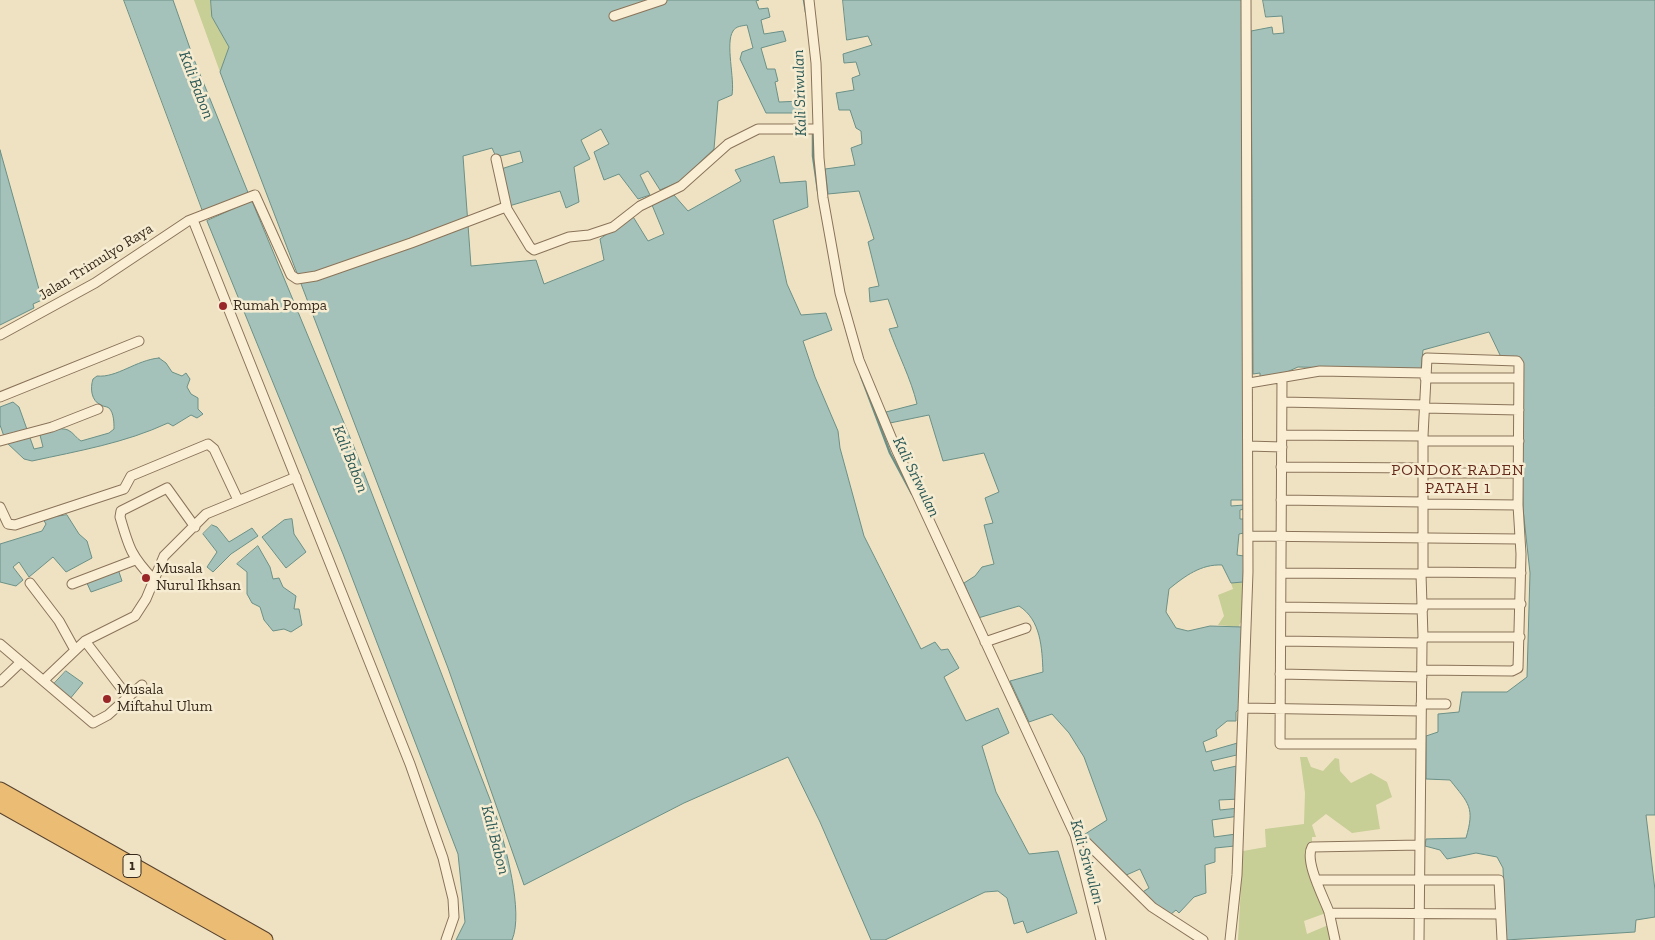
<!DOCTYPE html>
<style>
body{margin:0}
canvas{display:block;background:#efe2c2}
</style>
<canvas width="1655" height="940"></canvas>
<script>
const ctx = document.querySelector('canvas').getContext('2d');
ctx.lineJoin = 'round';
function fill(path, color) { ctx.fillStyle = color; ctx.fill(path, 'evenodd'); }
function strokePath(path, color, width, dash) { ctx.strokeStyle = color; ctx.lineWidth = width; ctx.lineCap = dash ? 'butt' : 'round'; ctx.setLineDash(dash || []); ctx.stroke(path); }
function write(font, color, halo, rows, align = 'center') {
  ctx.font = font + ' "Zilla Slab",serif'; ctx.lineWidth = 5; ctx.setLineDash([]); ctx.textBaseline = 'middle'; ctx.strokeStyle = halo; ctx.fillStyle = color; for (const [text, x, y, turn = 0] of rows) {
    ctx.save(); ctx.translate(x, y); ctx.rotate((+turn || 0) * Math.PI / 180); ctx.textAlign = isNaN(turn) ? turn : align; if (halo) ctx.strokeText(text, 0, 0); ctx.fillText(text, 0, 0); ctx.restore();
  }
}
fill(new Path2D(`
 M194,0H211L212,17L229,47L220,72Z
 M1243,582L1244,622L1240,623L1239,627L1218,625L1224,616L1218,595L1233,589L1231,583Z
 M1300,757H1307L1311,767L1323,771L1335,758L1339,759L1340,771L1351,783L1371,773L1387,782L1392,797L1376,805L1380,829L1352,833L1326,814L1312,825L1316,837H1312V844L1306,847L1307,855L1326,913L1304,921L1307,934L1326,926H1333L1336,940H1238L1243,851L1266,847L1265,829L1304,824L1305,793Z`), '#c7ce96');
const water = new Path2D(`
 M124,0H173L193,57L249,195L204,214Z
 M211,0H759L756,1L759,9L768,8L770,17L761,20L764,34L783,31L786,41L761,48L767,69H775L778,81L775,82L779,102L802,101L803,113H766L740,59L742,52L753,48L747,25C742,26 736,26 733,31C725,43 735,79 732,95L718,101L714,149L679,182L660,190L648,171L640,175L650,195L638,199L619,174L604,180L594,152L609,144L601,129L581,140L590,159L574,167L579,202L566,208L560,191L509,206L501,169L523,162L520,151L496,157L492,148L463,156L471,266L536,260L544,284L604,260L600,239L632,215L648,241L664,234L652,205L674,195L688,211L741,181L735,170L774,156L780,183L806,181L808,207L773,220L787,284L801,315L826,313L832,330L803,341L815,377L838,431L840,448L864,536L921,649L935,642L941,650L948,649L959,668L944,677L966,721L998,708L1009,733L982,746L996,792L1029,854L1058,851L1077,913L1027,933L1023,921L1014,924L1007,898L998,891L985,892L885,940H871L820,822L788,757L684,803L524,885L448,668L220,72L229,47L212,17Z
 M843,0H1242L1244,500H1231V506L1244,505V509L1240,510V519H1244V533L1239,534L1237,555L1244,556L1243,582L1231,583L1222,565C1201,564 1185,576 1169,589L1166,612L1176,628L1188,631L1210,626L1243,627L1241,707L1236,712V721H1227L1216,730L1217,736L1203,742L1206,752L1241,742V754L1211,761L1214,771L1241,765L1240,799L1219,800L1220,810L1239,808V816L1212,820L1214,837L1236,834L1235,846L1215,848V862L1205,865L1206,893L1194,897L1179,913L1176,910L1170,915L1141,893L1149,888L1140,869L1124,876L1082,836L1107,820L1084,757L1069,733L1052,714L1029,722L1010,681L1043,672C1042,648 1041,620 1019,606L978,618L964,583L975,576L982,567L994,564L984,525L993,523L985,498L999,492L984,453L943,461L929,415L890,423L886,412L917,404C911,379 898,354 889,329L898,327L888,299L870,302L869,288L879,286L868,242L874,239L859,191L828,194L825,169L855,165L851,148L862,144L861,131L856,128L850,110H839L836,93L854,90L852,78L860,75L856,62L844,63L843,54L872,45L868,36L847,40Z
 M1263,0H1655V815H1646L1655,890V917L1636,920L1635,932L1506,940L1503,868L1497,857L1476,853L1447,859L1440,850L1425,846L1426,839L1466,838C1475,807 1469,804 1450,780L1426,779V736L1438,732V714L1459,712L1462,692H1507L1527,677L1530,573L1523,509L1521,361L1501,357L1489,332L1423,350L1421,370L1298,367L1280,375L1260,379V373L1253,374L1251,31L1272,27L1273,34L1284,33L1282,16L1266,17Z
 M0,150L42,300L33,304L34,308L0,325Z
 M252,201L354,447L496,815C505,845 524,912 512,940H456L465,922L458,854L343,554L207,221Z
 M159,358L166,363L172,372L182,376L186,373L190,379L187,387L191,394L198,398V409L203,414L197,418L191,415L173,426L168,423C125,443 78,451 32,461L24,459L6,442L0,425V407L13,402L19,407L34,449L43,447L40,435C45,430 61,427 68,430C74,433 76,438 81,441L109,433L114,429C114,423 114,413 109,408C106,406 104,407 101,405C91,401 90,388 93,379L97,376C117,378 136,360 159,358Z
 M67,515L79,534L87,541L92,558L66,572L53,557L29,577L19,562L13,567L23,580L16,586L0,582V544L42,531L46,524L43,519Z
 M292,519L294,534L306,552L286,568L262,537L284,520Z
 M212,525L217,527L229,542L252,528L258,536L231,554L213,572L207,567L217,552L203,534Z
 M258,546L270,567L273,579L279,578L283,587L296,596L294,609H299L302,625L291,632L284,629L273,631L264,620L260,607L252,603L247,594V572L237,564Z
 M118,569L122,581L91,592L86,581Z
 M66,671L83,683L69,700L53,685Z`);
fill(water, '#a4c2b9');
strokePath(water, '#6b9087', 1);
strokePath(new Path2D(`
 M804,0L806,12
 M813,132V156L818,191
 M840,307L850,342
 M861,376L890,453L912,494
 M934,540L943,560`), '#6b9087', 2.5);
const minor = new Path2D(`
 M809,0L816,63L819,158L823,198L840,293L859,360L896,449L1075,835L1101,940
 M614,16L662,0
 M496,159L507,209
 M193,220L410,764L443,858L453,899L454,917L446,940
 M0,335L95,283L188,221L255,195L291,275L297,279L316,276L411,243L503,208L507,209L530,247L534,250L569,237L589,235L613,227L640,206L681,186L728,144L758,129H818
 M1282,378L1280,744H1421
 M1425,378H1519
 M1249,383L1320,371L1425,373
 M0,397L139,341
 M1282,402L1424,405
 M1424,408L1519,410
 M1282,435L1423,436
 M0,441L52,427L98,409
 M1423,441H1519
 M1248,446L1282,447
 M1281,467L1423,468
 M1423,473H1519
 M1281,500L1423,502
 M1423,504L1518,505
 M0,507L8,524L15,525L124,489L131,476L208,444L214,449L238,500
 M1248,536L1519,539
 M1423,572L1521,573
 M1281,573L1421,574
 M154,580C131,556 129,548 120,517L121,511L167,488L195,527
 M30,583L59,621L75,650
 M72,584L135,560
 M1423,604H1521
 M1281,607L1423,609
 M1423,637H1520
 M85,641L128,697L142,685
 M1281,641L1422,643
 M985,642L1026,628
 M0,644L93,723L108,715L128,697
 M1280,674L1422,677
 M44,680L85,641L135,616L146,599L164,556L206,514L296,477
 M0,682L21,662
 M1421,704H1446
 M1243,708L1421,711
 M1075,835L1086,842L1152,907L1203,940
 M1316,880H1499L1502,940
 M1329,913L1500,914
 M1230,940L1237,875L1248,572L1246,0
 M1335,940C1333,931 1331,921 1329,912C1324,898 1304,861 1312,847L1420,845
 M1419,940L1422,643L1423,637L1421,574L1423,572V436L1427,358L1517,361L1519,364L1518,505L1521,554L1518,668L1512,671L1422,670`);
const trunk = new Path2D(`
 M0,790L265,940
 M0,804L242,940`);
strokePath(minor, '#8a7359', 11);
strokePath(trunk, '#57412d', 17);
strokePath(minor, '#faefd5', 9);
strokePath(trunk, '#eabc74', 15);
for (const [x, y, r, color] of [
 [223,306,5,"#9a2728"],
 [146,578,5,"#9a2728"],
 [107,699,5,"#9a2728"]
]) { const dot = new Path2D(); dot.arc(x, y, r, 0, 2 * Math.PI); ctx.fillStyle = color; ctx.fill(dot); strokePath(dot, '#f6ecd2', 2); }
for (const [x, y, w] of [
 [132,866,18]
]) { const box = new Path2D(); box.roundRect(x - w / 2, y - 11.5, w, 23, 4); ctx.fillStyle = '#f6ecd2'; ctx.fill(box); strokePath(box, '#392b1d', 1); }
write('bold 14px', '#392b1d', null, [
 ["1",132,866]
]);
write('15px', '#392b1d', '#f6ecd2', [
 ["Jalan Trimulyo Raya",96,262,-32]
]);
write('15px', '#392b1d', '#f6ecd2', [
 ["Rumah Pompa",233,306],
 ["Musala",156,569],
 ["Nurul Ikhsan",156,586],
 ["Musala",117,690],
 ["Miftahul Ulum",117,707]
], 'left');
write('italic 16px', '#2c5956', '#f6ecd2', [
 ["Kali Babon",196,85,69],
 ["Kali Sriwulan",800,93,-92],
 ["Kali Babon",350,459,68],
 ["Kali Sriwulan",916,477,64],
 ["Kali Babon",495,840,75],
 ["Kali Sriwulan",1087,862,74]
]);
ctx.letterSpacing = '1px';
write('16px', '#672b1b', '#f6ecd2', [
 ["PONDOK RADEN",1458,470],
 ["PATAH 1",1458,488]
]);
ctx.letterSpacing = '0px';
</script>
